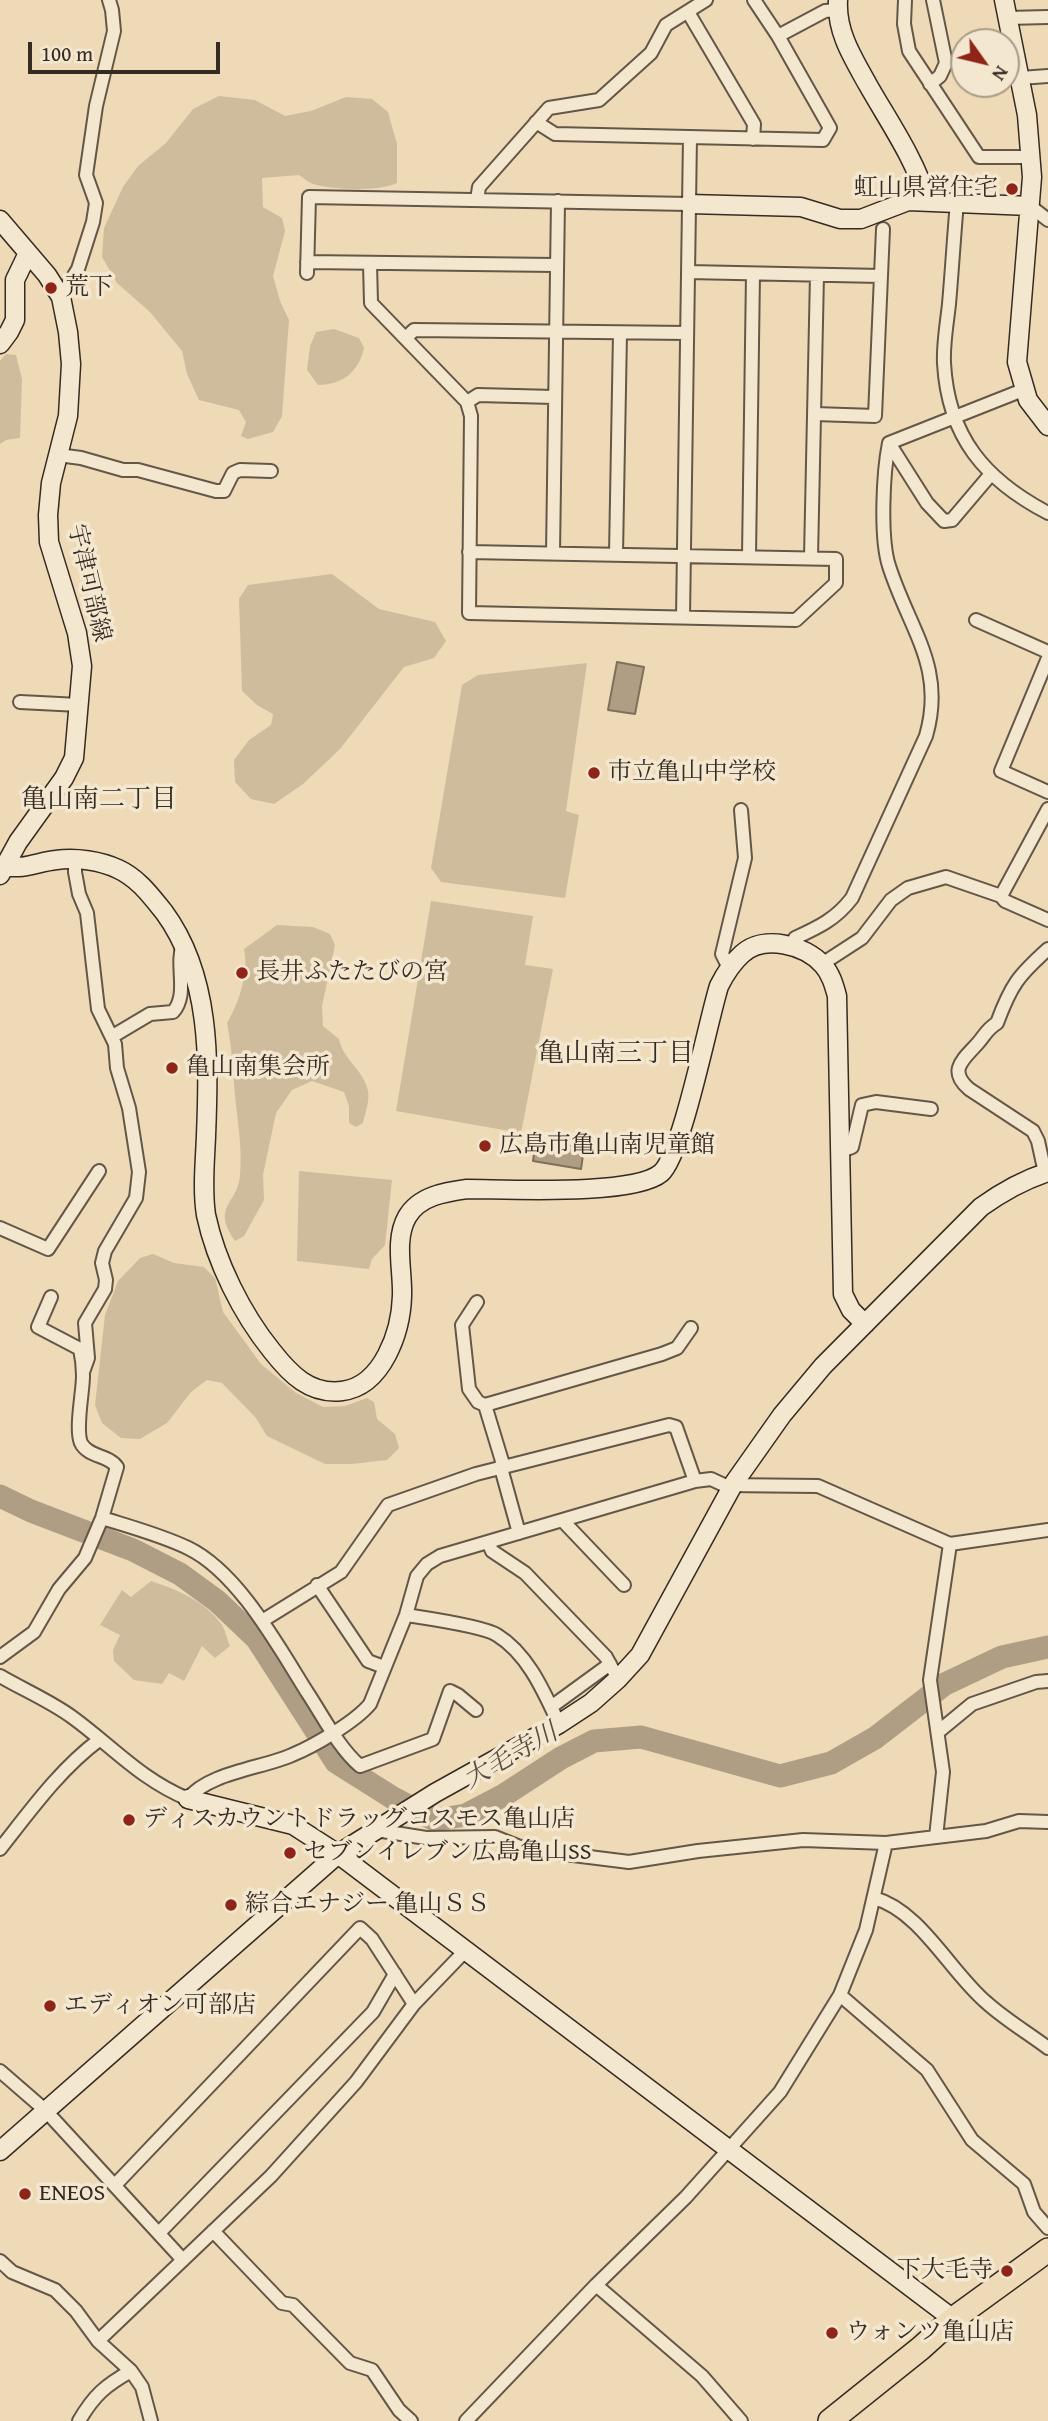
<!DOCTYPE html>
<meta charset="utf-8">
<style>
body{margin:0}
#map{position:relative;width:1048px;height:2421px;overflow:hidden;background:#eedab6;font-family:"Gentium Book Plus",serif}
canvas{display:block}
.north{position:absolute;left:950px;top:28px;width:70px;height:70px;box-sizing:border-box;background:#f4e7d0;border:2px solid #a89c8a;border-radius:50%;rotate:124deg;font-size:19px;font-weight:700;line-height:28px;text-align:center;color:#362b22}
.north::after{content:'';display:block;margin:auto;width:24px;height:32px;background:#8f2418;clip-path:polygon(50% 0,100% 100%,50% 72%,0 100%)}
.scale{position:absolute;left:28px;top:42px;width:192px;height:32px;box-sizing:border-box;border:4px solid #362b22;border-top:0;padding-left:9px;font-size:21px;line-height:24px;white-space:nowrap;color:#362b22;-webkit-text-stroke:5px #f4e7d0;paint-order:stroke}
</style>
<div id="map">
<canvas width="1048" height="2421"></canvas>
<div class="north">N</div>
<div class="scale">100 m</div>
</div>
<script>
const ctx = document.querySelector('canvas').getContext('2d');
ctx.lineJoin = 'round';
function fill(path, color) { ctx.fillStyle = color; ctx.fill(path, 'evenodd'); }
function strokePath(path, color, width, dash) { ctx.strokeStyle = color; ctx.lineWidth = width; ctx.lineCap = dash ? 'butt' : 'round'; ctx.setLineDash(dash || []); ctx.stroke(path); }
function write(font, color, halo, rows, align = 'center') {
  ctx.font = font + ' "Gentium Book Plus","Noto Serif JP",serif'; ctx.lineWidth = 7; ctx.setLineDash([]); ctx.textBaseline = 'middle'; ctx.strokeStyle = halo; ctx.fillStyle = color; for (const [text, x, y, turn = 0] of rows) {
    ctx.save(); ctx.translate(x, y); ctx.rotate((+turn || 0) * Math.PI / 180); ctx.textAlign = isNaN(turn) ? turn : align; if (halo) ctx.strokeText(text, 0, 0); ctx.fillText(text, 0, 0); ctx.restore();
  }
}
fill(new Path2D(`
 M219,96L255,100L285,116L311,111L346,97L372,99L388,112L397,144V183C378,192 334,190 313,184C308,182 304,178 299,175L262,178L263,207L282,218L285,231L273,276L280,301L289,320L282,416L273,432L248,439L241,436L246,422L239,410L199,400L187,374L182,351L150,312L117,283L102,257L104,228L123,187L138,166L166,143L193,109Z
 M334,329L359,338L364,348C359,371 343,385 318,385L307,370L310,346L316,332Z
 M6,354L16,355L22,379L20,438L6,440L0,444V361Z
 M332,574L379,609L435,622L446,641L434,658L404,667L340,749L303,784L274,804L251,799L235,782L234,760L249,740L271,725L273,714L257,705L242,691L239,599L248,585Z
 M587,663L566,811L579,815L565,898L441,882L431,868L462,685L478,675Z
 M431,901L533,916L525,965L553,969L521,1133L396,1111Z
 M277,925L313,927L330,934L335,945L322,1006L323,1026L339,1039C343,1060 364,1070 368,1091C370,1100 365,1114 363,1123L356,1127L349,1123V1106L344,1092L312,1081L292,1090L276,1113L263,1175L264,1200L244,1236L235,1241C211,1206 237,1205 240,1176C242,1150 239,1131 236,1105C233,1076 233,1053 227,1023C239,1003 249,973 244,949Z
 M299,1171L392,1180L385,1245L372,1259L369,1269L297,1261Z
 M153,1254L174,1263L204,1267L215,1278L223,1312L261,1364L296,1393L323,1407L345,1406L367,1398L374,1402L377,1419L395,1434L399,1448L387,1460L352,1464H325L267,1436L256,1418L222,1383L207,1380L191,1392L167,1423L140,1439L121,1438L102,1423L95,1405L105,1315L118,1281L140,1258Z
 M151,1581C178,1590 205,1601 222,1625C226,1631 227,1640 230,1646L215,1658L202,1646L184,1681L169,1673L162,1684L134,1680L114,1661L113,1650L120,1635L100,1625L122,1590L131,1597Z`), '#cfbc9d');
const water = new Path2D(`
 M617,662L644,667L635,714L608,710Z
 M536,1140L584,1148L581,1169L533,1161Z`);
fill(water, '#af9e84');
strokePath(water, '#7f705d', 2);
strokePath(new Path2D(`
 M0,1496L31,1511L133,1550L180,1574L217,1601L257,1639L336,1762L393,1798L435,1820L466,1815L504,1795L561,1758L594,1741L641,1737L780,1776L831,1763L875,1738L945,1684L1002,1657L1048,1647`), '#af9e84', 23);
const street = new Path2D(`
 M905,0L904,24L909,51L979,157H1031
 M688,12L754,124L753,139
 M1007,18L1048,17
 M778,36L825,11L837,10
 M1020,78L1048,76
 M930,84L940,76L946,63L933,0
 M536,122L555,134L823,140L830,128L778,36L754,0
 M477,200L479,187L549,108L599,100L651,53L666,25L706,0
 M957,202C954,236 952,270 949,304C947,323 943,344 944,363C948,437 985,480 1048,513
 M1030,206L1048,220
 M307,262L555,265
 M370,263L371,303L467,402L471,416L469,613L796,620L836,583V559L469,552
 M688,272L881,276
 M307,273L309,197L689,204
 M61,297L78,269L93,222L96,203L86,175L96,106L114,31L112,10L109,0
 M406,338L414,330L687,333
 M467,402L478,395L554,397
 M815,414L875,416L883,229
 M889,443L927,503L944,521L952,520L991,474
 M58,455L81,458L123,470H138L216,491H224L233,473L240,470L271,471
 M553,553L558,201
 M616,554L620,333
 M749,556L753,274
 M811,557L817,275
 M683,617L690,137
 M976,620L1048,652
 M1048,658L1001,771L1048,792
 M20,702L79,705
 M75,859V872L79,894L87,913L98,1009L115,1044L117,1068L129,1108L139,1172L136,1198L105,1251L102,1263L106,1280L105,1289L85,1323L88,1358L83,1372
 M1001,896L1005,901L1048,920
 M791,946L795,938C819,927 836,919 852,898L926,736C946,667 909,629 889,566C880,538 883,473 889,443L1023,390
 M822,964L862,938L891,900L908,888L946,877L1001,896L1048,809
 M729,968L722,954L745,858L741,810
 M113,1036L150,1014L173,1012C189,994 175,966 183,944
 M841,1151L852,1147L862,1105L876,1102L931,1109
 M1045,1173L1038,1141L1033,1131L969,1089C947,1070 964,1059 978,1043C985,1035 987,1029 997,1023C1011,985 1018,976 1048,949
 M0,1228L48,1249L99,1171
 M477,1302L462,1325L469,1389L478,1402L485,1405L662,1354L677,1348L691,1328
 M485,1405L502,1461L501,1468L519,1533
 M102,1518C131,1527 161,1535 188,1548C238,1572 278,1646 307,1692C323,1716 338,1747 360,1766L433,1739L450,1691L458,1695L476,1710
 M563,1521L624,1585
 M488,1542L492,1551L525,1573L606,1657L618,1679
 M317,1585L368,1661L384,1667
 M406,1615C425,1618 483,1626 497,1635C528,1654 544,1692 559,1724
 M262,1621L341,1572L388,1505L476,1474L669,1425L676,1427L695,1481
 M0,1657L34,1632L59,1589L85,1558L102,1518L117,1467C109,1455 88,1457 81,1443C75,1429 83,1392 83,1376C83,1367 82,1358 80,1349L38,1327L51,1297
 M0,1676C24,1690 50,1701 72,1717C112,1746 140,1779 188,1799C207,1773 263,1768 292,1755C314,1746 355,1722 370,1704L406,1615L417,1576L427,1564L440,1556L695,1481L711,1479L724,1485L818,1486L950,1544L1048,1530
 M551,1707L610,1664
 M938,1732L972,1704L1036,1682L1048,1681
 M376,1830L426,1838L495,1837L525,1849L629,1862L698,1851L803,1840L886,1843L986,1831L1019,1821L1048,1822
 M936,1837L943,1772L930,1680L950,1544
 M0,1849C30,1811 60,1769 99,1740
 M874,1898C921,1911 950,1972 987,2003C1006,2020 1028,2033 1048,2048
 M840,1995L927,2070L972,2140L1024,2184L1034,2212L1048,2228
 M0,2071L45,2110L183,2260
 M115,2185L360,1928L372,1939L414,2004
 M213,2231L282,2303L293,2305L350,2363L372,2370L399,2410L411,2421
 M159,2233L373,2012L395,1974
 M0,2261L12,2272L55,2290L76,2311L98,2341L131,2371L142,2387L151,2421
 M596,2285L702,2376L741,2421
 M98,2341L271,2176L356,2082L414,2004L466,1950
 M79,2421C94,2395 106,2385 131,2371
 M466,2421L596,2285L686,2197L780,2092L840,1995L866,1930L886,1843`);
const secondary = new Path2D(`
 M838,0C836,32 853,58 868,85C889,122 915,159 927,200
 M1004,0L1027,115L1032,177L1017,362L1028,400L1048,426
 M689,204L801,207L840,219H861L908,201L1030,206
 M0,220L47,275L61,297L68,332L71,364L68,416L51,483L48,515L49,542L77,633L82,666L74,758L64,778L18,842L0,875
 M0,344L9,332L15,320V280L28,253
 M5,866C23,870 38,862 56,860C76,857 101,861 118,869C138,878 151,896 164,912C211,976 209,1060 206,1136C205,1162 202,1189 206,1215C216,1262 242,1314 272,1351C290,1374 310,1395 342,1391C383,1386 401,1331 402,1296C403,1271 394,1240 407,1217C419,1196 445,1192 467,1189C507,1189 634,1196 661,1173C682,1155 708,1021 719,986C725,974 732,963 742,954C764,934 805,945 823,965C831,974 834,985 837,996L843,1294L851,1310L865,1324
 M188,1799L293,1825L338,1854L953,2319
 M0,2151L338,1854L435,1793L559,1724L591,1703L618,1679L640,1655L734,1483L782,1415L823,1366L981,1207C1002,1192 1023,1180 1048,1172`);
const highway = new Path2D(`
 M830,2421L921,2348L953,2319L1048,2250`);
strokePath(street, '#645747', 16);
strokePath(secondary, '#362b22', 21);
strokePath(highway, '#362b22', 26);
strokePath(street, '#f4e7d0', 12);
strokePath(secondary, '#f4e7d0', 18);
strokePath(highway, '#eedab6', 23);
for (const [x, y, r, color] of [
 [1012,189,7,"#8f2418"],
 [51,288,7,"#8f2418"],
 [594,773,7,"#8f2418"],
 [242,973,7,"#8f2418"],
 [172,1068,7,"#8f2418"],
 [485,1146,7,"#8f2418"],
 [129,1820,7,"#8f2418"],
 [290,1853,7,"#8f2418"],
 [231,1905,7,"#8f2418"],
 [50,2006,7,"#8f2418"],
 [25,2194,7,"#8f2418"],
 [1007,2271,7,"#8f2418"],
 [832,2333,7,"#8f2418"]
]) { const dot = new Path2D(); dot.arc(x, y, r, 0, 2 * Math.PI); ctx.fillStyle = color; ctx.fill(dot); strokePath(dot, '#f4e7d0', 2.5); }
write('24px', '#362b22', '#f4e7d0', [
 ["虹山県営住宅",998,189,"right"],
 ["荒下",65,288],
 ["市立亀山中学校",608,773],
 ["長井ふたたびの宮",256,973],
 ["亀山南集会所",186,1068],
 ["広島市亀山南児童館",499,1146],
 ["ディスカウントドラッグコスモス亀山店",143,1820],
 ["セブンイレブン広島亀山SS",304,1853],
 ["綜合エナジー 亀山ＳＳ",245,1905],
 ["エディオン可部店",64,2006],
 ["ENEOS",39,2194],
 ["下大毛寺",993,2271,"right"],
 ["ウォンツ亀山店",846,2333]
], 'left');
write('24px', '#362b22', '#f4e7d0', [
 ["宇津可部線",88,583,77]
]);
write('26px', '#362b22', '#f4e7d0', [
 ["亀山南二丁目",99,800],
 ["亀山南三丁目",616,1054]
]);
write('italic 26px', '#5a4e3f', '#f4e7d0', [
 ["大毛寺川",511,1757,-30]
]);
</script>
